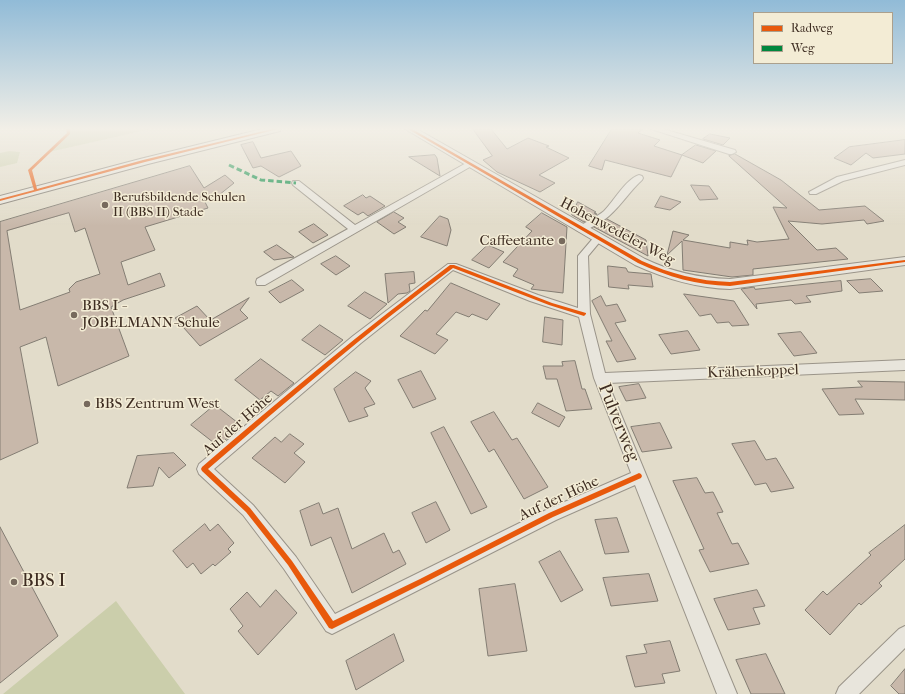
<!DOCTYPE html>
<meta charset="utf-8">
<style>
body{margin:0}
#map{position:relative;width:905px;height:694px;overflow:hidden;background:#e2dcca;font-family:"IM FELL French Canon",serif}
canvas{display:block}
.legend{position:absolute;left:753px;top:12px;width:140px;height:52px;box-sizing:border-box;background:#f3ecd5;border:1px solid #aba08d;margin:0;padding:5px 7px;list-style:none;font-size:12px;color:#3e2d22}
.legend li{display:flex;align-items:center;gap:8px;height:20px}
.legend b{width:20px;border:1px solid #aba08d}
</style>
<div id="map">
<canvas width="905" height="694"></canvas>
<ul class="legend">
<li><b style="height:5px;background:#e8590c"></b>Radweg</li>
<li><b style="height:5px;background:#00873e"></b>Weg</li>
</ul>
</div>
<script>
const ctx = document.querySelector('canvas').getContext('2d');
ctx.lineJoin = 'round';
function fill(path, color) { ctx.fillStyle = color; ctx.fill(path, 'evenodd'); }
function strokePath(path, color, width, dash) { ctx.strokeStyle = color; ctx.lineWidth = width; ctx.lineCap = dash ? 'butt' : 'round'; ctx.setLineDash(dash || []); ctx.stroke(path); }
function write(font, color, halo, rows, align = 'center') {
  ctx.font = font + ' "IM FELL French Canon",serif'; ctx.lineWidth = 3; ctx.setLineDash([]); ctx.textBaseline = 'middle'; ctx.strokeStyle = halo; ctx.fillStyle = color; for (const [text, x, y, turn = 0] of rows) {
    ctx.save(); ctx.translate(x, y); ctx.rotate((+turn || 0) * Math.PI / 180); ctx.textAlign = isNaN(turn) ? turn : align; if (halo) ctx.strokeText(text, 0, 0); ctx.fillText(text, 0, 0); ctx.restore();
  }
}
fill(new Path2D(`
 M68,129H151L49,152L69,133Z
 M9,151L20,152L17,163L0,167V153Z
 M116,601L185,694H3Z`), '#cbceab');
const building = new Path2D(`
 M473,129H491L507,149L528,138L549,146L546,147L569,158L539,175L555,183L540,192L497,172L483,160L492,156Z
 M612,129H643L638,133L660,140L654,146L682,155L671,177L605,160L602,170L589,166Z
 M710,134L730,138L723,145L703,139Z
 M905,140V154L873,158L866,153L851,165L834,158L849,147Z
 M253,142L261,158L291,151L301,166L279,177L261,166L253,168L241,145Z
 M696,145L716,151L703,163L682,155Z
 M735,154L781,180L819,210L865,206L884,221L867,224L864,220L822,224L788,221L817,250L836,248L848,259L753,269V275L732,277L683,270L682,241L667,255L673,231L689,235L683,240L730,248V242L748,245L747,240L757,242L789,239L773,207L787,208L729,156Z
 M435,155L437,158L440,176L409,157Z
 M190,166L204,188L225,175L234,183L219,195L204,200L208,208L145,227L155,250L121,262L128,285L160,273L165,286L123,300L111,307L129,356L58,386L46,337L20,347L38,443L0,460V222ZM69,213L75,232L85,228L100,274L76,282L69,289L70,292L20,310L7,231Z
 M691,185L709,186L718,199L700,200Z
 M363,195L366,198L370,196L385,206L368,216L363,212L358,215L344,206Z
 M661,196L681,202L670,210L655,207Z
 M578,202L596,212L594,213L597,214L584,222L572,215Z
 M394,212L404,218L398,222L406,227L394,234L377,222Z
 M542,213L567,227L563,293L531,289L534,285L513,276L518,269L503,262L532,231L526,227Z
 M440,216L448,219L451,230L447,246L421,237Z
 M607,219L646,240L648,256L594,227Z
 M314,224L328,235L313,243L299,232Z
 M277,245L294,257L274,260L264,252Z
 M488,245L504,252L489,268L472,260Z
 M336,256L350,266L336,275L321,264Z
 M608,266L626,268L628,272L651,274L653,287L628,285L629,289L609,287Z
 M414,272L415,283L409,284L410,291L407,293L398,294L388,303L385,274Z
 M871,279L883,291L859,293L847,281Z
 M292,280L304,290L280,303L269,292Z
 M841,281L842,291L806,296L811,302L795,304L791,300L756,304L757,309L741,289L754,287L755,289Z
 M451,283L500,304L487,320L472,314L469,317L456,312L436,334L448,340L435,354L400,336L425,310L427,311Z
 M365,292L387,304L370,319L348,306Z
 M684,294L734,301L749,325L732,326L729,322L717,323L711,314L700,316Z
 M601,296L606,306L617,304L626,321L615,323L636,359L617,362L606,341H612L592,301Z
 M249,298L240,310L248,318L200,346L175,318L197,306L210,320Z
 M545,317L563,320L562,345L543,342Z
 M320,325L343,340L325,355L302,340Z
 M688,331L700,350L671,354L659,335Z
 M801,332L817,353L794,356L778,334Z
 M261,359L294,383L278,396L271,391L260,400L235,380Z
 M575,361L582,389H585L592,409L566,411L557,379H546L543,366H563L562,362Z
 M421,371L436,399L413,408L398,380Z
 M356,372L371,381L365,388L375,404L364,408L368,416L349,422L334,389Z
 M858,381L905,382V400L855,399L864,414L839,415L822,389L862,387Z
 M639,384L646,398L626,401L619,387Z
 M538,403L565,417L559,427L532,413Z
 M215,405L242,426L218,446L191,425Z
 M494,412L512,440L517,438L548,487L524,499L494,449L489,452L471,422Z
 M660,423L672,448L642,452L631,427Z
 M444,427L487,507L471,514L431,433Z
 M290,434L304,444L294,453L305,462L285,483L252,458L275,437L281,442Z
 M755,441L766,460L776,458L794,488L771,492L766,483L755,485L732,444Z
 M174,453L186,465L169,478L159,467L153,486L127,488L137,456Z
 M697,478L705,493L713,492L723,512L717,513L732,544L738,543L749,564L710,572L699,550L704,549L673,481Z
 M436,502L450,530L426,543L412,513Z
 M319,503L323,514L338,508L352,549L384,533L393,553L399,550L406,564L352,593L331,537L311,546L300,511Z
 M617,518L629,552L605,554L595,520Z
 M205,524L210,531L218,524L234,543L228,549L231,552L215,566L213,564L201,574L193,563L187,568L173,551Z
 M905,525V559L879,583L882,586L861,605L859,603L830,635L805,610L823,591L827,595L871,555L869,553Z
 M0,527L58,636L0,683Z
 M560,551L583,590L561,602L539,562Z
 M649,574L658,601L611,606L603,578Z
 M515,584L527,651L488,656L479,589Z
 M276,590L297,613L258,655L238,631L243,626L230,609L247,592L260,607Z
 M757,590L765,606L753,608L760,624L728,630L714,599Z
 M394,634L404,661L356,690L346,661Z
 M670,641L680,671L662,674L665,683L635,687L626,656L647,653L644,645Z
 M766,654L785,694H751L736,660Z
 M905,669V694H899L891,686Z`);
fill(building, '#c8b8aa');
strokePath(building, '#837d73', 1);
const minor = new Path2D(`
 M651,129H663L735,150L736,152L732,154H729Z
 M905,160V165L843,181L816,194H810L809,192L837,177Z
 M468,162H474L475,164L265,285H257L256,282L257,279L348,229L293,185L292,183L293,181H299L355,225Z
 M639,175L642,176L643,178L642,180C630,191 622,204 610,215C605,220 585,233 578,231L576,229L578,227C586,222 597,217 604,211C614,201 626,179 639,175Z
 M598,235L603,238L588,256L590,314L605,373L905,360V370L608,383L737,694H717L635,485L556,520L338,631L332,634L326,631L284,569L243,515L199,474L197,469L199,464L353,336L448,264H456L538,295L578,308V256L595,236ZM453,270L530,301L579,317L594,378L631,473L546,510L335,614L296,557L253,505L214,469L361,343Z
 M905,626V648L859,694H836L839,687L899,629Z`);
const tertiary = new Path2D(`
 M405,129H417L645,259C672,272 699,278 730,279L905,257V265L730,289C697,288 666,279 635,265Z`);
const secondary = new Path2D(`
 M262,129H281L280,131L148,164L0,204V196L140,159Z`);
strokePath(minor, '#9a9489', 2);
strokePath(tertiary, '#9a9489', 2);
strokePath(secondary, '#837d73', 2);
fill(minor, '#e8e5dc');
fill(tertiary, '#e8e5dc');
fill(secondary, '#e8e5dc');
strokePath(new Path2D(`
 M229,165L261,180L296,183`), '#00873e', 3, [5.5, 3]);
fill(new Path2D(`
 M66,129H70V134L32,170L37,189L143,160L272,129H278L145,162L0,201V199L34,190L28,170L67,133Z
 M408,129H412L642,261C671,274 698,281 730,282L905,260V262L730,286C697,285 668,277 638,263Z
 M450,265H454L470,271L552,303L586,313V314L584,316L549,305L453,268C368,331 288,400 208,469L250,508L292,561L333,621L420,579L549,513L637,474L639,473L641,474L642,476L641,478L553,517L424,583L332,629L329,628L288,565L246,512L202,471L201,469L202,467C283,397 365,329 450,265Z`), '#e8590c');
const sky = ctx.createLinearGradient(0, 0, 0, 226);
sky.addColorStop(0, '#91bbd7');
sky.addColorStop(0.57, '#f2efe7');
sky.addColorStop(1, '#f2efe700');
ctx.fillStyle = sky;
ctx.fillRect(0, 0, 905, 226);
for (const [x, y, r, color] of [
 [105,205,4,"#776a5d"],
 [562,241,4,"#776a5d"],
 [74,315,4,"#776a5d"],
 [87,404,4,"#776a5d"],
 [14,582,4,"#776a5d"]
]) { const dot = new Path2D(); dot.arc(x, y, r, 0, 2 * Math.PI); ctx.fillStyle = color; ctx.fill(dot); strokePath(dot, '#f3ecd5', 1.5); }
write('13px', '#3e2d22', '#f3ecd5', [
 ["Berufsbildende Schulen",113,198],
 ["II (BBS II) Stade",113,213]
], 'left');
write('15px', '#3e2d22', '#f3ecd5', [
 ["Hohenwedeler Weg",617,232,28],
 ["Krähenkoppel",753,372,-2],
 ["Auf der Höhe",238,425,-41],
 ["Auf der Höhe",559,499,-25]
]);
write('15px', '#3e2d22', '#f3ecd5', [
 ["Caffeetante",554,241,"right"],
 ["BBS I -",82,306],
 ["JOBELMANN-Schule",82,323],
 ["BBS Zentrum West",95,404]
], 'left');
write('18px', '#3e2d22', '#f3ecd5', [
 ["Pulverweg",618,423,68]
]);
write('18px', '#3e2d22', '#f3ecd5', [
 ["BBS I",22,582]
], 'left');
</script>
